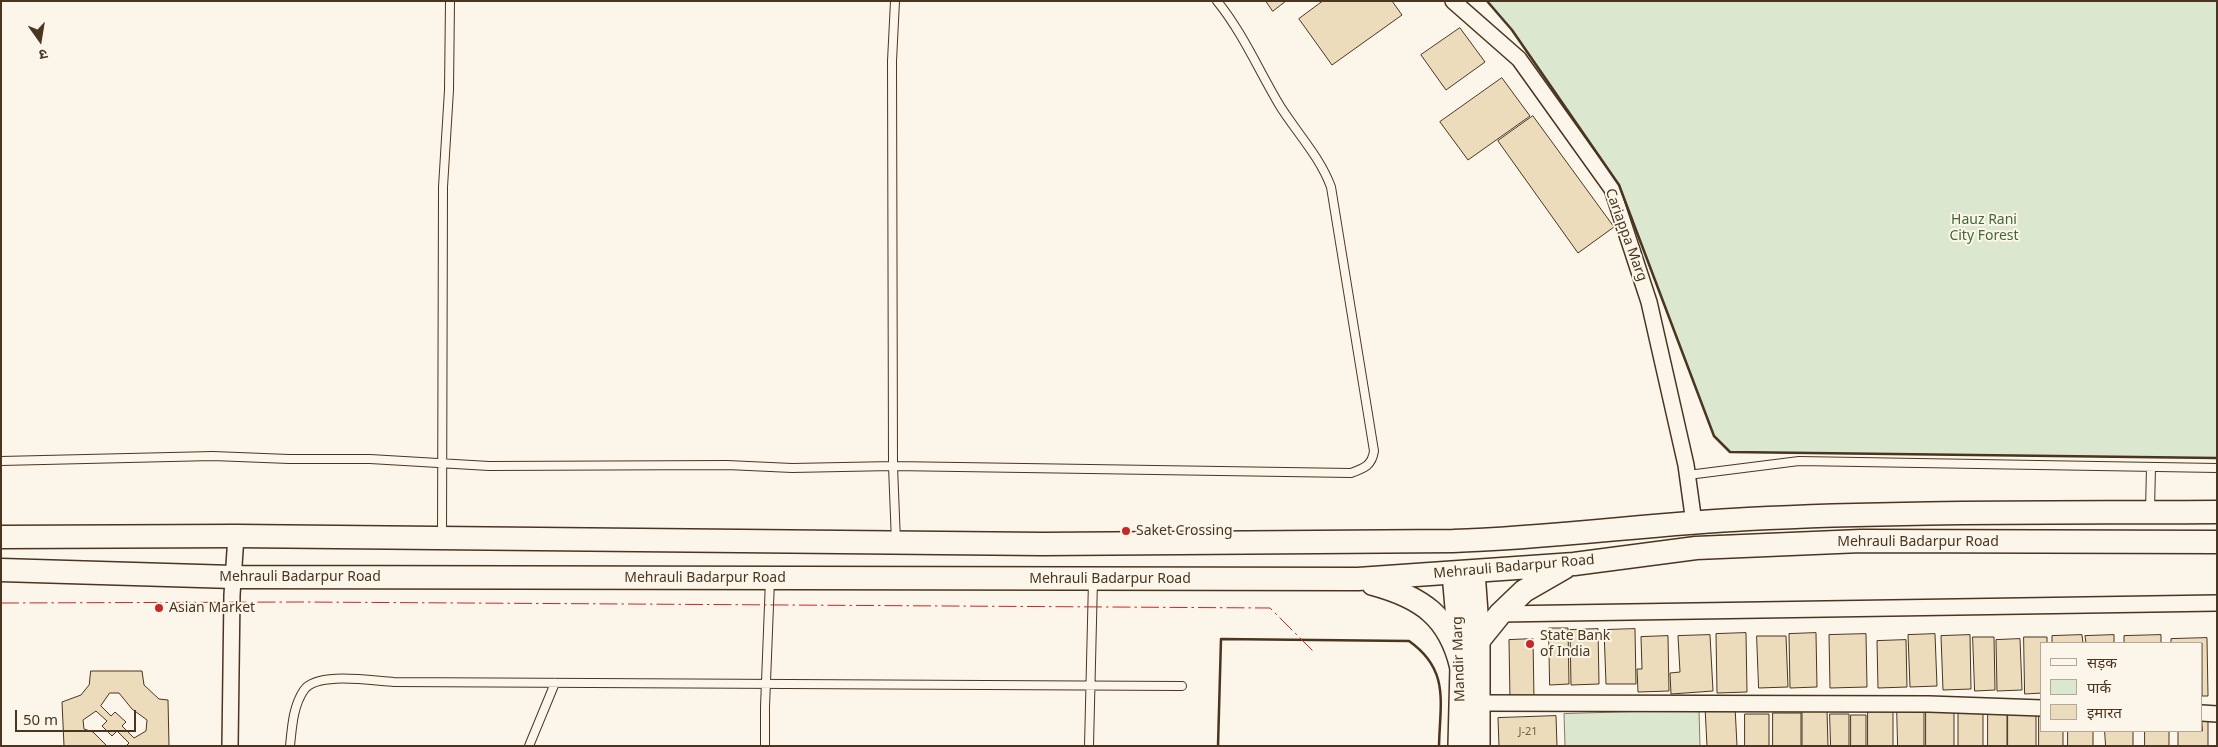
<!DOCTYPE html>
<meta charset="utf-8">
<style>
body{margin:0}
#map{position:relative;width:2218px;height:747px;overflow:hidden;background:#fbf6e9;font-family:"Noto Sans","Noto Sans Devanagari",sans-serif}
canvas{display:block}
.frame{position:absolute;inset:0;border:2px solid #4a3520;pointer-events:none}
.legend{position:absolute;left:2040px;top:642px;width:162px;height:90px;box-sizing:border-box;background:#fbf6e9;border:1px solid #b4a999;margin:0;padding:6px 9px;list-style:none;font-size:15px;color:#4a3520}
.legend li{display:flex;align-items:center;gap:10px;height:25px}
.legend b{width:25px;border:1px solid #b4a999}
.north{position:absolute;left:15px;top:15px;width:50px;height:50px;-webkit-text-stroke:4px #fbf6e9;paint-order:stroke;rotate:167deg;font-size:14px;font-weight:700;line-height:20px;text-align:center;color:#4a3520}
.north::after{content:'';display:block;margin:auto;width:18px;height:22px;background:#4a3520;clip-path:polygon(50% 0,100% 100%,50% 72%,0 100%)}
.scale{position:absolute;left:15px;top:710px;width:121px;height:22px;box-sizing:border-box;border:2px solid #4a3520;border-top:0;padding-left:6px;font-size:15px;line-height:18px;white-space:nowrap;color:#4a3520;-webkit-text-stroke:4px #fbf6e9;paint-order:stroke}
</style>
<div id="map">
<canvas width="2218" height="747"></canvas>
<div class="frame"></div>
<ul class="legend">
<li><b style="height:6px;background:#fbf6e9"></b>सड़क</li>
<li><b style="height:14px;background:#dce7d0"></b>पार्क</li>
<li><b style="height:14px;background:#ecdcbc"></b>इमारत</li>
</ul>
<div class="north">उ</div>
<div class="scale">50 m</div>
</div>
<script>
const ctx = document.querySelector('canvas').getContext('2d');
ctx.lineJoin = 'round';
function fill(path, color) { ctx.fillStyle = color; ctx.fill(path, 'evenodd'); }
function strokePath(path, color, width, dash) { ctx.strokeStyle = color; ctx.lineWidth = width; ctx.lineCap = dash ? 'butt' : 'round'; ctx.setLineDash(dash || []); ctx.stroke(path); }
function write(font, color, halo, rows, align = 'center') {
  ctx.font = font + ' "Noto Sans",sans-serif'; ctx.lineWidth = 4; ctx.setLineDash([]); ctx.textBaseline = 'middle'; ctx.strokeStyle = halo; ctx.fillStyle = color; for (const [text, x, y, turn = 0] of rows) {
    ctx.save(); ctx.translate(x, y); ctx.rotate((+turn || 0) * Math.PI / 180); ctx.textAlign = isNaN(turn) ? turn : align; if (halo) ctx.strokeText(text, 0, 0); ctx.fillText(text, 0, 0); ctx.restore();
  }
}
const green = new Path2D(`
 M1487,1H2217V458L1730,452L1714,436L1619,185L1512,30Z
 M1699,710L1700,746H1565L1564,714Z`);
fill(green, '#dce7d0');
strokePath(green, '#887966', 1);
const building = new Path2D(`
 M1266,1H1286L1273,11Z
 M1323,1H1392L1402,15L1332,65L1299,19Z
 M1460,28L1485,62L1446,90L1421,55Z
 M1502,78L1530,116L1468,160L1440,122Z
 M1533,116L1614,227L1578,253L1498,141Z
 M1549,628H1568L1569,684L1550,685Z
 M1598,629L1599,684L1571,685L1570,630Z
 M1635,629L1636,684H1606L1604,630Z
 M1746,633L1747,692L1717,693L1716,634Z
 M1816,633L1817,687L1790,688L1789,634Z
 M1866,634L1867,687L1830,688L1829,635Z
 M1935,634L1937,686L1910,687L1908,635Z
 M1710,635L1713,691L1671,694L1670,673L1680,672L1678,636Z
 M1970,635L1971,689L1943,690L1941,636Z
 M2082,635L2083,643H2052V636Z
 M2114,635V643H2086L2085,636Z
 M2161,635V643H2124V636Z
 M1668,636L1669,691L1638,692L1637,669H1642L1641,637Z
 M1757,636H1786L1788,687L1759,688Z
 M1973,637H1994L1995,690L1975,691Z
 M2024,637H2047V643H2042V693L2025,694Z
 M2207,638L2208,696H2202V643H2171V639Z
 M1533,639L1534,699L1510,700L1509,640Z
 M2020,639L2022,690L1997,691L1996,640Z
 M1906,640L1907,687L1878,688L1877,641Z
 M91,671H142L144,685L159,699L168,700L169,746H126L129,743L117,731L112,736L102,726L107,721L96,711L83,720L84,729L93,732L107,746H64L62,702L81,695L89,685ZM110,693H119L132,709L147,720L146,731L134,738L122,726L126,722L115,712L111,716L101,706Z
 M1735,706L1737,746H1707L1705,707Z
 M1897,707H1924V746H1898Z
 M1868,708H1893V746H1868Z
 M1983,708V746H1958V709Z
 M1926,709H1954V746H1926Z
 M1827,710L1828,746H1802V711Z
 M2039,710H2042V731H2063V746H2039Z
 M1988,712H2007V746H1988Z
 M2008,712H2036V746H2008Z
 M1773,713H1801V746H1773Z
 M1745,714H1769V746H1745Z
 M1830,714H1849V746H1831Z
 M1851,715H1866V746H1851Z
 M1556,716L1557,746H1499L1498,718Z
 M2202,717H2208V746H2178V731H2202Z
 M2068,731H2093V746H2068Z
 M2105,731H2133V746H2106Z
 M2145,731H2169V746H2145Z`);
fill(building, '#ecdcbc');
strokePath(building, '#4a3520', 1);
const service = new Path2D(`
 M895,1L892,61L893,466L896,542
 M1,461L213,456L289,459H370L489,466L727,465L792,468L893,466L1351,473C1365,468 1372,465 1374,451L1331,187C1320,157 1297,133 1280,106C1259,71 1243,33 1217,1
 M1688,475L1799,461L2217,468
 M2150,510L2151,467
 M442,536L443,187L449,90L450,1
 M290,746C292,727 293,706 304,690C317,671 373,681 394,682L1182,686
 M529,746L555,683
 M765,746V707L770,580
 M1089,746L1093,580`);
const minor = new Path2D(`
 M1453,1L1519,59L1612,189L1649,302L1686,465L1694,523
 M1500,614L2217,603
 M1479,703L1929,704L2042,708
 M2202,713L2217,714
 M230,746L232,595L236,536`);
const secondary = new Path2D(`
 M1474,572L1479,640V746
 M1453,573L1461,666L1459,746`);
const primary = new Path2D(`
 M1,537L236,536L1042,544L1453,541C1552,538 1649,524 1748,519C1904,511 2060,513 2217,512
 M1,570L233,577L1358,579L1574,564L1696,548L1861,541L2217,542
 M1373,584C1421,597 1449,616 1461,666
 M1479,640L1500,614L1524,591L1564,568`);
strokePath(service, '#4a3520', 10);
strokePath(minor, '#4a3520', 18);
strokePath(secondary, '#4a3520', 24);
strokePath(primary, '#4a3520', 25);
strokePath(service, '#fbf6e9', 8);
strokePath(minor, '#fbf6e9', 15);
strokePath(secondary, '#fbf6e9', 21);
strokePath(primary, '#fbf6e9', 22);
strokePath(new Path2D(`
 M1487,1L1512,30L1619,185L1714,436L1730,452L2217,458
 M1218,746L1221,639L1409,641C1450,670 1440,702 1439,746`), '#4a3520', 2.5);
strokePath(new Path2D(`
 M1,603L302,602L1270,608L1315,653`), '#c62828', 1, [18, 4, 2.5, 4]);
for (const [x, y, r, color] of [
 [1126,531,5,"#c62828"],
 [159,608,5,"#c62828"],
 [1530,644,5,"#c62828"]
]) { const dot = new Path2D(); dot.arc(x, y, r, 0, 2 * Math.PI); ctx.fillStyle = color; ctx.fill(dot); strokePath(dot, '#fbf6e9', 2); }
write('11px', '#725f47', null, [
 ["J-21",1528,732]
]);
write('14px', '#436837', '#fbf6e9', [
 ["Hauz Rani",1984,220],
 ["City Forest",1984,236]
]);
write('14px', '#4a3520', '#fbf6e9', [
 ["Cariappa Marg",1626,235,70],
 ["Mehrauli Badarpur Road",1918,542],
 ["Mehrauli Badarpur Road",1514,567,-5],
 ["Mehrauli Badarpur Road",300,577],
 ["Mehrauli Badarpur Road",705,578],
 ["Mehrauli Badarpur Road",1110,579],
 ["Mandir Marg",1459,659,-92]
]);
write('14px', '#4a3520', '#fbf6e9', [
 ["Saket Crossing",1136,531],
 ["Asian Market",169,608],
 ["State Bank",1540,636],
 ["of India",1540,652]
], 'left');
</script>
